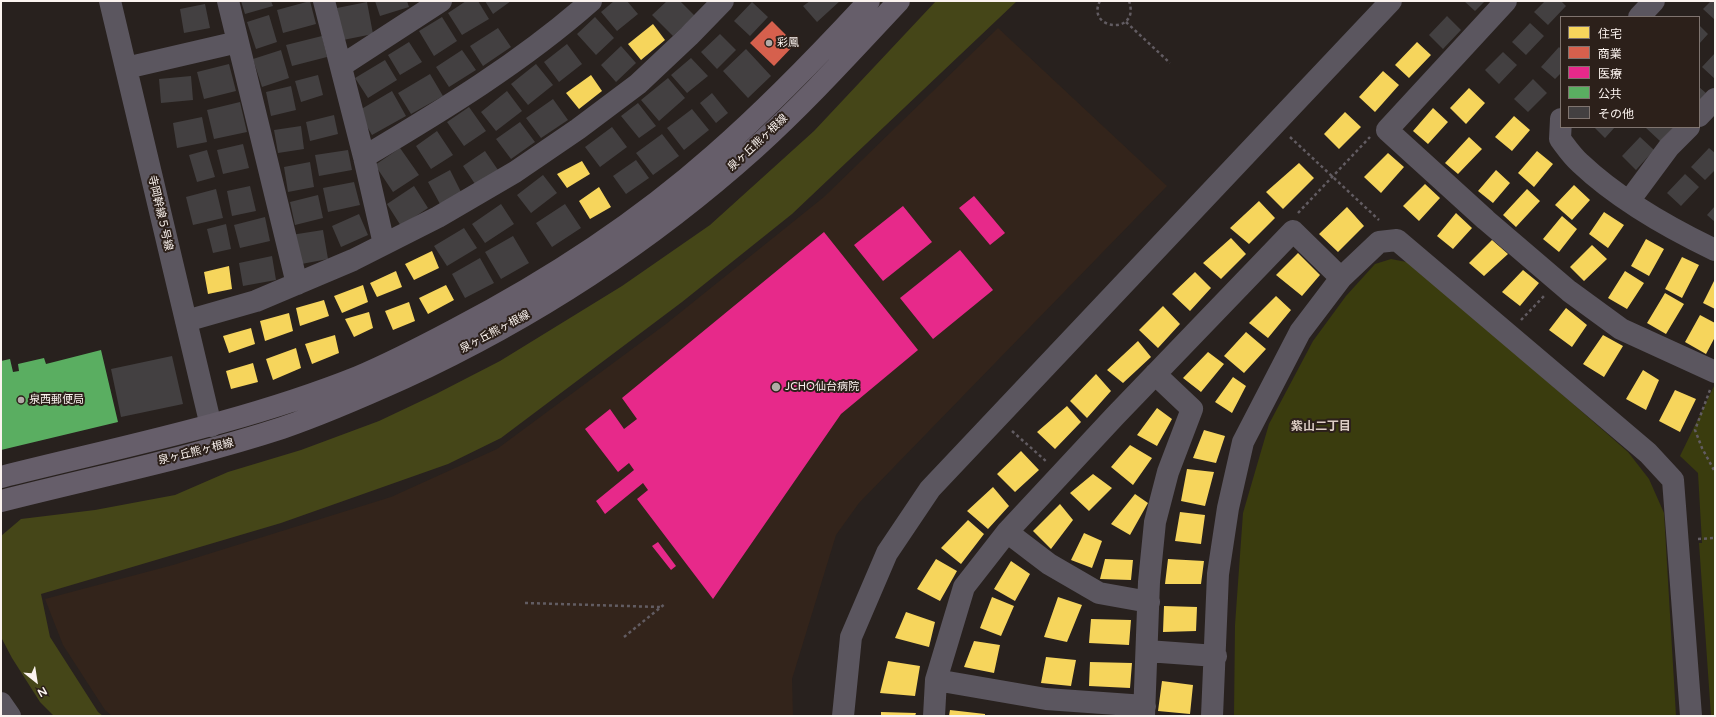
<!DOCTYPE html>
<meta charset="utf-8">
<style>
body{margin:0}
#map{position:relative;width:1716px;height:717px;overflow:hidden;background:#28211e;font-family:"Varela Round","Noto Sans JP",sans-serif}
canvas{display:block}
.frame{position:absolute;inset:0;border:2px solid #fbf3ef;pointer-events:none}
.legend{position:absolute;left:1560px;top:16px;width:140px;height:112px;box-sizing:border-box;background:#2c201a;border:1px solid #7f746f;margin:0;padding:5px 7px;list-style:none;font-size:12px;color:#fbf3ef}
.legend li{display:flex;align-items:center;gap:8px;height:20px}
.legend b{width:20px;border:1px solid #7f746f}
.north{position:absolute;left:16px;top:661px;width:40px;height:40px;-webkit-text-stroke:3px #2c201a;paint-order:stroke;rotate:150deg;font-size:11px;font-weight:700;line-height:16px;text-align:center;color:#fbf3ef}
.north::after{content:'';display:block;margin:auto;width:14px;height:18px;background:#fbf3ef;clip-path:polygon(50% 0,100% 100%,50% 72%,0 100%)}
</style>
<div id="map">
<canvas width="1716" height="717"></canvas>
<div class="frame"></div>
<ul class="legend">
<li><b style="height:11px;background:#f6d55c"></b>住宅</li>
<li><b style="height:11px;background:#d6604d"></b>商業</li>
<li><b style="height:11px;background:#e7298a"></b>医療</li>
<li><b style="height:11px;background:#5aae61"></b>公共</li>
<li><b style="height:11px;background:#434041"></b>その他</li>
</ul>
<div class="north">N</div>
</div>
<script>
const ctx = document.querySelector('canvas').getContext('2d');
ctx.lineJoin = 'round';
function fill(path, color) { ctx.fillStyle = color; ctx.fill(path, 'evenodd'); }
function strokePath(path, color, width, dash) { ctx.strokeStyle = color; ctx.lineWidth = width; ctx.lineCap = dash ? 'butt' : 'round'; ctx.setLineDash(dash || []); ctx.stroke(path); }
function write(font, color, halo, rows, align = 'center') {
  ctx.font = font + ' "Varela Round","Noto Sans JP",sans-serif'; ctx.lineWidth = 4; ctx.setLineDash([]); ctx.textBaseline = 'middle'; ctx.strokeStyle = halo; ctx.fillStyle = color; for (const [text, x, y, turn = 0] of rows) {
    ctx.save(); ctx.translate(x, y); ctx.rotate((+turn || 0) * Math.PI / 180); ctx.textAlign = isNaN(turn) ? turn : align; if (halo) ctx.strokeText(text, 0, 0); ctx.fillText(text, 0, 0); ctx.restore();
  }
}
fill(new Path2D(`
 M998,28L1167,186L859,503L836,535L792,679L793,716H112L105,710L63,645L45,599L173,565L391,497L497,449L666,324L824,197Z`), '#33241b');
fill(new Path2D(`
 M1391,259L1412,263L1628,452L1649,479L1664,513L1676,716H1234L1235,625L1243,513L1269,424L1313,341L1346,296L1375,264Z
 M1715,384V716H1711L1699,543H1702L1698,473L1680,456Z`), '#3a3c0e');
fill(new Path2D(`
 M936,1H1017L792,214L682,302L501,438L448,464L281,523L41,594L50,637L98,712L103,716H54L40,702L12,658L1,637V536L21,519L95,510L175,495L228,472L301,450L379,421L436,394L500,361L622,286L710,225L814,131Z`), '#454618');
fill(new Path2D(`
 M653,24L665,40L641,60L628,44Z
 M1417,42L1431,55L1409,78L1395,65Z
 M1383,71L1399,85L1375,112L1359,97Z
 M591,75L602,91L579,109L566,93Z
 M1469,88L1485,103L1466,124L1450,108Z
 M1433,108L1448,122L1428,144L1413,131Z
 M1345,112L1361,127L1339,149L1324,134Z
 M1514,116L1530,130L1512,151L1495,137Z
 M1469,137L1482,149L1458,174L1445,163Z
 M1537,151L1553,164L1534,187L1518,173Z
 M1388,153L1404,167L1381,193L1364,177Z
 M582,161L590,174L567,188L557,174Z
 M1299,163L1314,178L1283,209L1266,192Z
 M1496,170L1510,183L1493,203L1478,191Z
 M1425,184L1440,198L1419,221L1403,206Z
 M1574,185L1590,200L1572,220L1555,205Z
 M599,187L611,207L590,219L579,201Z
 M1527,189L1540,201L1516,227L1503,215Z
 M1259,201L1275,218L1249,244L1230,228Z
 M1347,207L1364,226L1338,252L1319,234Z
 M1604,212L1624,225L1608,248L1589,234Z
 M1456,213L1472,228L1453,249L1437,236Z
 M1562,216L1577,229L1559,252L1543,239Z
 M1231,238L1246,254L1221,279L1203,263Z
 M1646,239L1664,249L1649,276L1631,266Z
 M1492,240L1508,254L1484,276L1469,263Z
 M1592,245L1607,259L1584,281L1570,267Z
 M432,251L439,268L414,280L405,264Z
 M1298,253L1320,275L1302,296L1276,275Z
 M1682,257L1699,265L1682,298L1665,289Z
 M229,266L232,289L208,294L204,272Z
 M1523,270L1539,283L1520,306L1502,292Z
 M396,271L402,287L377,297L370,283Z
 M1625,271L1644,283L1627,309L1608,298Z
 M1195,272L1211,288L1190,311L1172,294Z
 M1715,279V309L1703,303Z
 M363,285L368,302L342,313L334,296Z
 M446,285L454,300L428,314L419,298Z
 M1665,293L1684,304L1666,334L1647,323Z
 M1276,296L1291,310L1268,338L1249,323Z
 M324,300L329,316L300,326L296,308Z
 M409,302L415,321L393,330L385,311Z
 M1163,306L1180,324L1158,348L1139,330Z
 M1566,308L1587,325L1572,347L1549,330Z
 M369,312L373,328L354,337L345,319Z
 M289,313L293,331L265,341L260,321Z
 M1700,315L1715,323V337L1706,354L1685,342Z
 M251,328L255,344L229,353L223,336Z
 M1246,332L1266,349L1244,373L1224,356Z
 M335,335L339,353L312,364L305,344Z
 M1603,335L1623,346L1604,377L1583,364Z
 M1138,341L1151,357L1123,383L1107,370Z
 M296,348L301,368L273,380L266,359Z
 M1208,352L1224,364L1201,392L1183,378Z
 M253,363L258,382L231,389L226,371Z
 M1643,370L1659,380L1646,410L1626,399Z
 M1096,374L1111,391L1087,418L1070,401Z
 M1233,377L1246,386L1232,413L1215,402Z
 M1675,390L1696,399L1680,432L1659,421Z
 M1067,406L1081,422L1055,449L1037,432Z
 M1157,408L1172,419L1157,446L1137,435Z
 M1204,430L1225,436L1216,463L1193,458Z
 M1130,445L1152,458L1133,485L1111,467Z
 M1021,451L1039,470L1015,492L997,474Z
 M1187,469L1214,472L1205,506L1181,501Z
 M1093,474L1112,488L1089,511L1070,493Z
 M993,487L1009,506L988,529L967,511Z
 M1135,494L1148,503L1130,535L1111,524Z
 M1060,504L1073,520L1051,549L1033,531Z
 M1180,512L1205,515L1201,544L1175,541Z
 M968,520L984,534L961,564L941,548Z
 M1084,533L1102,541L1092,568L1071,560Z
 M936,559L957,571L940,601L917,589Z
 M1105,559L1133,560L1131,580L1100,579Z
 M1168,559L1204,561L1201,584H1165Z
 M1011,561L1030,574L1015,601L994,589Z
 M992,597L1014,606L1001,636L980,628Z
 M1058,597L1082,605L1067,642L1044,637Z
 M1164,606L1197,607L1196,631L1163,632Z
 M906,612L935,622L929,647L895,638Z
 M1091,619L1131,620L1129,645L1089,643Z
 M974,641L1000,645L994,673L964,667Z
 M1046,657L1076,660L1071,686L1041,683Z
 M888,661L920,666L915,696L880,693Z
 M1090,662L1132,663L1130,688L1089,686Z
 M1162,681L1193,685L1190,714L1158,711Z
 M950,710L985,714V716H949Z
 M881,712L916,713L915,716H881Z`), '#f6d55c');
fill(new Path2D(`
 M772,21L795,44L774,66L750,43Z`), '#d6604d');
fill(new Path2D(`
 M974,196L1005,233L990,245L959,208Z
 M903,206L932,242L883,281L854,245Z
 M824,232L918,350L841,414L713,599L637,499L648,490L643,483L605,514L596,501L634,470L629,463L618,472L585,429L610,409L624,429L637,419L622,398Z
 M960,250L993,290L933,339L900,298Z
 M658,542L676,566L671,570L652,546Z`), '#e7298a');
fill(new Path2D(`
 M101,350L118,422L1,450V361L10,359L13,372L19,371L18,364L44,358L46,364Z`), '#5aae61');
fill(new Path2D(`
 M241,1H271L273,6L245,14Z
 M310,1L316,24L283,33L277,10Z
 M375,1H407L409,7L380,16Z
 M466,1H478L489,19L462,35L448,13Z
 M485,1H511L493,14Z
 M614,1H627L638,14L617,31L601,12Z
 M667,1H680L695,16L673,36L652,15Z
 M810,1H840L817,22L803,6Z
 M1464,1H1485L1475,11Z
 M1545,1H1561L1566,6L1548,25L1534,12Z
 M1711,1H1715V20L1703,9Z
 M367,2L373,34L343,40L337,8Z
 M752,2L768,17L750,36L734,21Z
 M205,4L210,28L184,33L180,9Z
 M269,15L277,42L256,49L247,22Z
 M1447,16L1461,30L1443,49L1429,35Z
 M442,17L457,41L434,56L419,31Z
 M595,17L614,38L596,55L577,34Z
 M1530,23L1544,36L1526,55L1512,42Z
 M1699,25L1708,34L1699,44Z
 M498,28L511,47L483,66L470,46Z
 M720,34L736,50L717,69L701,52Z
 M322,36L327,57L292,66L286,45Z
 M409,42L422,62L400,75L388,55Z
 M567,44L582,64L559,82L544,62Z
 M621,46L636,63L616,82L601,65Z
 M1559,47L1561,49V73L1555,79L1541,67Z
 M746,49L771,76L748,98L723,71Z
 M281,50L289,78L262,87L253,59Z
 M462,50L476,70L449,87L436,67Z
 M1503,52L1517,65L1499,84L1485,70Z
 M1715,53V79L1702,67Z
 M691,58L708,76L687,93L671,75Z
 M385,60L397,80L368,98L355,78Z
 M229,64L236,91L204,99L197,72Z
 M536,64L553,85L528,105L511,84Z
 M430,74L443,96L411,114L398,93Z
 M318,75L323,95L301,102L295,81Z
 M191,76L193,100L161,103L159,79Z
 M668,78L685,98L659,121L641,100Z
 M1533,79L1547,93L1528,112L1514,99Z
 M291,86L296,110L271,116L266,92Z
 M1699,87L1706,93L1699,101Z
 M392,91L406,116L372,135L358,111Z
 M507,91L522,111L496,131L481,112Z
 M712,93L728,113L716,123L700,103Z
 M553,99L568,120L541,138L526,118Z
 M240,102L247,132L214,139L207,110Z
 M638,103L656,126L639,138L621,116Z
 M469,107L486,131L464,146L447,122Z
 M692,109L709,130L684,150L667,128Z
 M334,115L338,134L310,141L306,122Z
 M202,117L207,142L177,148L173,123Z
 M520,122L535,142L511,159L496,139Z
 M301,126L304,149L278,153L274,130Z
 M612,127L627,147L600,167L585,147Z
 M1594,127H1615L1605,138Z
 M1647,127H1674L1660,141L1646,128Z
 M437,131L453,155L431,169L416,146Z
 M662,134L679,156L653,175L636,153Z
 M1640,137L1654,150L1636,170L1622,156Z
 M243,144L249,168L223,174L217,150Z
 M400,148L419,175L393,192L375,165Z
 M1709,148L1715,153V170L1705,180L1691,167Z
 M207,150L215,177L197,182L189,155Z
 M348,150L352,170L319,176L315,155Z
 M485,151L498,170L475,184L463,166Z
 M636,160L649,178L626,194L613,176Z
 M310,162L314,187L288,192L284,167Z
 M450,170L461,192L440,204L428,182Z
 M1685,174L1699,187L1681,206L1667,193Z
 M543,175L557,193L531,213L517,195Z
 M354,182L360,205L328,212L323,188Z
 M250,186L256,211L232,216L227,191Z
 M414,186L428,208L401,226L387,204Z
 M216,189L223,218L193,225L186,197Z
 M318,195L323,218L295,225L290,202Z
 M501,204L514,224L485,243L472,224Z
 M565,204L581,228L552,247L536,223Z
 M1715,206V222L1707,215Z
 M359,214L368,235L341,247L332,226Z
 M265,217L270,241L240,248L234,225Z
 M226,224L231,249L213,253L207,229Z
 M464,228L477,248L447,266L434,246Z
 M323,230L328,259L296,265L291,235Z
 M513,236L529,263L501,279L485,252Z
 M272,256L276,280L243,286L239,263Z
 M480,258L494,283L465,298L452,274Z
 M172,356L183,404L121,417L111,369Z`), '#434041');
strokePath(new Path2D(`
 M1100,1C1085,30 1141,36 1129,1
 M1126,22L1170,63
 M1290,137L1379,220
 M1298,213L1370,137
 M1521,320L1545,295
 M1710,390L1695,430L1702,448L1715,472
 M1012,431L1047,462
 M1698,539L1715,538
 M525,603L660,607
 M624,637L666,603`), '#625c62', 2.5, [3, 3]);
strokePath(new Path2D(`
 M110,1L211,426
 M228,1L297,284
 M324,1L364,157L384,244
 M1506,1L1387,130L1486,220L1569,291L1621,329L1715,372
 M1639,17L1654,1
 M341,66L441,1
 M126,68L238,42
 M1699,116L1715,99
 M1561,119L1560,139C1566,147 1572,156 1580,163C1617,198 1669,228 1715,250
 M364,157C443,110 522,62 591,1
 M1629,201L1669,147L1689,127
 M186,321L256,301L353,260L438,217L515,172L578,129L638,84L689,36L723,1
 M1007,532L1049,564L1099,593L1149,602
 M1147,651L1216,656
 M936,680L1046,699L1145,706
 M1,703L10,716
 M843,716L851,637L887,553L930,489L1391,1
 M934,716L936,680L964,587L1007,532L1115,416L1293,231L1341,278
 M1144,716L1149,582L1155,522L1168,472L1192,409L1155,374
 M1212,716L1218,574L1228,508L1243,442L1300,332L1341,278L1379,242L1397,240L1648,453L1673,480L1691,716`), '#5b565f', 22);
strokePath(new Path2D(`
 M1,477C120,447 243,423 358,377C391,363 422,347 454,330C546,282 636,224 714,155C769,107 820,54 869,1
 M1,501C95,477 190,458 282,428C323,414 364,396 404,378C534,318 648,244 755,148C806,102 852,51 899,1`), '#665e6a', 22);
for (const [x, y, r, color] of [
 [769,43,4,"#b1aaa6"],
 [776,387,5,"#b1aaa6"],
 [21,400,4,"#b1aaa6"]
]) { const dot = new Path2D(); dot.arc(x, y, r, 0, 2 * Math.PI); ctx.fillStyle = color; ctx.fill(dot); strokePath(dot, '#2c201a', 1.5); }
write('11px', '#fbf3ef', '#2c201a', [
 ["彩鳳",777,43],
 ["JCHO仙台病院",785,387],
 ["泉西郵便局",29,400]
], 'left');
write('11px', '#fbf3ef', '#2c201a', [
 ["泉ヶ丘熊ヶ根線",758,143,-43],
 ["寺岡幹線５号線",160,213,77],
 ["泉ヶ丘熊ヶ根線",495,332,-28],
 ["泉ヶ丘熊ヶ根線",196,452,-14]
]);
write('bold 12px', '#dcccc4', '#2c201a', [
 ["紫山二丁目",1321,427]
]);
</script>
